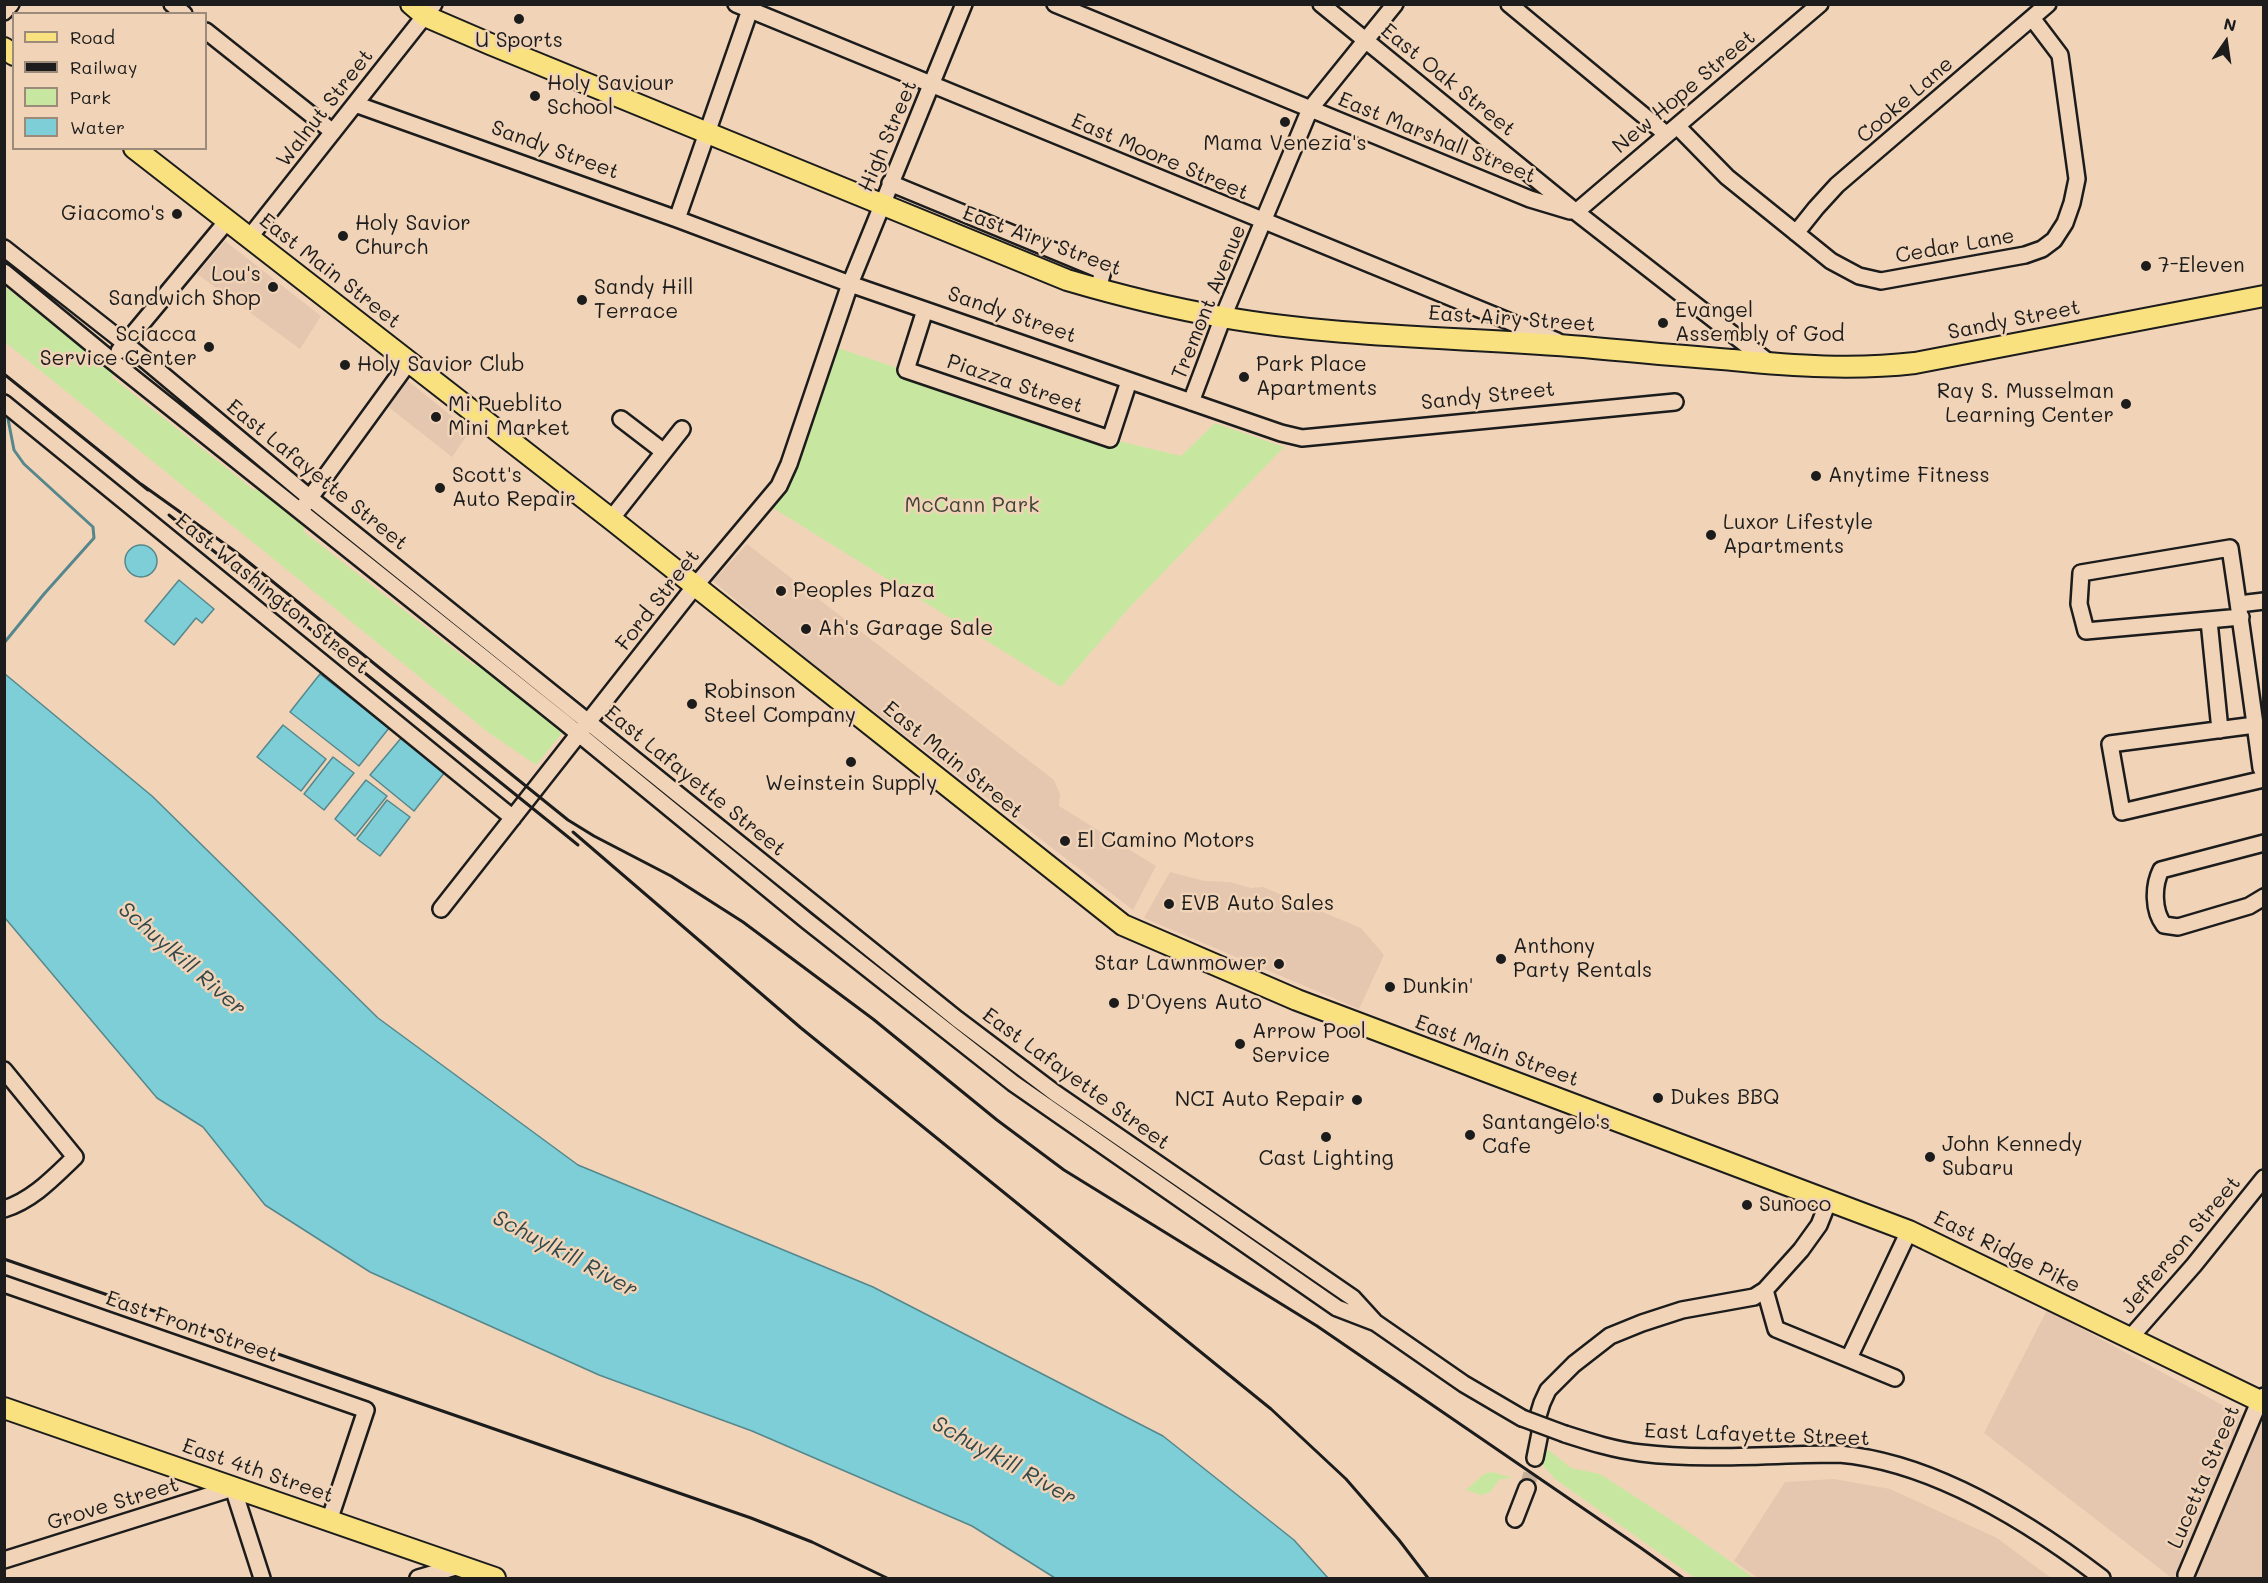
<!DOCTYPE html>
<style>
body{margin:0}
#map{position:relative;width:2268px;height:1583px;overflow:hidden;background:#f1d4b8;font-family:Mali,sans-serif}
canvas{display:block}
.frame{position:absolute;inset:0;border:6px solid #1c1c1c;pointer-events:none}
.legend{position:absolute;left:12px;top:12px;width:195px;height:138px;box-sizing:border-box;background:#f1d4b8;border:2px solid #9c8a7a;margin:0;padding:8px 10px;list-style:none;font-size:18px;color:#1c1c1c}
.legend li{display:flex;align-items:center;gap:12px;height:30px}
.legend b{width:30px;border:2px solid #9c8a7a}
.north{position:absolute;left:2196px;top:12px;width:60px;height:60px;-webkit-text-stroke:4px #f1d4b8;paint-order:stroke;rotate:13deg;font-size:16px;font-weight:700;line-height:24px;text-align:center;color:#1c1c1c}
.north::after{content:'';display:block;margin:auto;width:21px;height:27px;background:#1c1c1c;clip-path:polygon(50% 0,100% 100%,50% 72%,0 100%)}
</style>
<div id="map">
<canvas width="2268" height="1583"></canvas>
<div class="frame"></div>
<ul class="legend">
<li><b style="height:8px;background:#fae180"></b>Road</li>
<li><b style="height:8px;background:#1c1c1c"></b>Railway</li>
<li><b style="height:16px;background:#c7e7a0"></b>Park</li>
<li><b style="height:16px;background:#7dced6"></b>Water</li>
</ul>
<div class="north">N</div>
</div>
<script>
const ctx = document.querySelector('canvas').getContext('2d');
ctx.lineJoin = 'round';
function fill(path, color) { ctx.fillStyle = color; ctx.fill(path, 'evenodd'); }
function strokePath(path, color, width, dash) { ctx.strokeStyle = color; ctx.lineWidth = width; ctx.lineCap = dash ? 'butt' : 'round'; ctx.setLineDash(dash || []); ctx.stroke(path); }
function write(font, color, halo, rows, align = 'center') {
  ctx.font = font + ' Mali,sans-serif'; ctx.lineWidth = 5; ctx.setLineDash([]); ctx.textBaseline = 'middle'; ctx.strokeStyle = halo; ctx.fillStyle = color; for (const [text, x, y, turn = 0] of rows) {
    ctx.save(); ctx.translate(x, y); ctx.rotate((+turn || 0) * Math.PI / 180); ctx.textAlign = isNaN(turn) ? turn : align; if (halo) ctx.strokeText(text, 0, 0); ctx.fillText(text, 0, 0); ctx.restore();
  }
}
fill(new Path2D(`
 M225,241L321,316L300,349L197,274Z
 M407,380L470,431L452,457L386,405Z
 M747,544L1054,780L1060,795L1059,806L1156,866L1133,910L819,669L713,581Z
 M1170,872L1204,881L1230,882L1251,888L1263,887L1361,928L1384,955L1359,1009L1144,918Z
 M2047,1310L2239,1414L2263,1422V1578H2172L1984,1433Z
 M1834,1479L1890,1489L1997,1538L2051,1578H1758L1734,1561L1785,1482Z`), '#e5c6ae');
fill(new Path2D(`
 M4,286L40,314L45,312L117,370L112,377L253,489L258,490L304,527V532L474,665L480,664L563,732L536,765L489,733L5,342Z
 M829,345L1110,439L1181,456L1215,423L1284,447L1128,609L1061,687L765,503Z
 M1542,1449L1550,1451L1571,1468L1600,1474L1679,1525L1754,1578H1695L1555,1479L1539,1461Z
 M1492,1472L1513,1478L1500,1479L1490,1492L1482,1495L1466,1490L1484,1474Z`), '#c7e7a0');
const water = new Path2D(`
 M125 561a16 16 0 1 1 32 0a16 16 0 1 1-32 0Z
 M179,580L214,609L202,623L196,618L174,645L145,621Z
 M5,674L152,796L378,1018L578,1165L873,1287L1163,1436L1294,1540L1328,1578H1055L972,1526L752,1431L599,1375L370,1272L265,1205L203,1127L157,1098L5,918Z
 M320,674L389,728L359,766L290,712Z
 M283,725L326,759L301,791L257,757Z
 M402,737L445,772L414,811L370,775Z
 M333,757L354,773L324,810L304,794Z
 M366,780L387,796L355,836L335,819Z
 M387,800L410,817L380,856L357,839Z`);
fill(water, '#7dced6');
strokePath(water, '#56878c', 1.5);
strokePath(new Path2D(`
 M4,643L44,594L94,538L93,527L24,464L14,450L8,419`), '#56878c', 3);
strokePath(new Path2D(`
 M1527,1488L1535,1458`), '#c6af99', 15, [15, 8]);
const minor = new Path2D(`
 M172,4L184,14
 M736,4L1557,341
 M1055,4L1530,199L1570,211
 M1321,4L1576,212L1771,364
 M1509,4L1666,134
 M4,12L11,4
 M206,31L333,132
 M355,104L677,219L850,284L1281,433L1302,438L1675,402
 M1677,126L1727,177L1831,261L1859,276L1881,281L2025,255L2042,249L2054,240L2065,223L2072,203L2077,179L2060,55L2032,18
 M890,183L1103,271L1098,289
 M1576,212L1820,4
 M677,219L752,4
 M1796,233L1816,208L1837,185L2048,4
 M249,238L434,4
 M4,248L126,344L310,498L957,1019L1055,1093L1353,1298L1374,1321
 M4,272L111,360L563,721L807,921L1013,1083L1337,1308L1376,1323L1464,1384L1522,1418
 M925,310L906,370L1110,439L1129,381
 M119,351L227,221
 M1191,402L1223,317L1310,109L1395,4
 M4,403L513,818
 M621,419L664,452
 M304,506L408,363
 M611,519L682,429
 M2239,604L2264,601
 M2241,617L2086,631L2079,604L2081,573L2230,548C2241,621 2251,695 2261,768L2264,774
 M2209,621L2220,730
 M2255,725L2110,744L2122,812L2264,779
 M2264,843L2161,870C2153,886 2153,911 2164,925L2178,927L2249,906L2264,897
 M441,909L695,586L779,486L789,464L850,284L964,4
 M4,1070L75,1157C54,1177 33,1200 4,1209
 M4,1284L366,1410L329,1521
 M1765,1290L1776,1329L1895,1378
 M2130,1338L2194,1265L2264,1178
 M1849,1358L1909,1231
 M1565,1434C1590,1442 1615,1450 1641,1453C1706,1461 1774,1454 1839,1454C1932,1462 2030,1523 2102,1578
 M1535,1458L1540,1433L1538,1416L1542,1403L1548,1390L1574,1364L1610,1336L1642,1323L1682,1310L1754,1297L1765,1290L1801,1250L1819,1225L1829,1200
 M1515,1519L1527,1488
 M4,1560L233,1488L262,1578
 M2186,1575L2259,1402L2264,1396
 M418,1578L459,1566`);
const major = new Path2D(`
 M411,4L425,16L490,44L1067,280C1118,295 1170,308 1222,317C1341,338 1464,337 1584,347C1634,352 1684,356 1733,360C1794,366 1854,370 1915,363L2264,296
 M4,48L14,55
 M134,148L611,519L1123,925L1297,1000L1909,1231L2264,1403
 M4,1408L495,1578`);
strokePath(minor, '#1c1c1c', 20);
strokePath(major, '#1c1c1c', 24);
strokePath(minor, '#f1d4b8', 15);
strokePath(major, '#fae180', 20);
strokePath(new Path2D(`
 M4,374L148,490
 M141,484L236,552L568,820L594,836L671,876L743,922L873,1019L997,1120L1064,1170L1317,1326L1641,1548L1683,1578
 M169,515L578,845
 M573,832L801,1028L1271,1409L1346,1479L1399,1540L1428,1578
 M4,1259L751,1518L812,1542L887,1578`), '#1c1c1c', 3);
const minorBridge = new Path2D(`
 M1522,1418L1565,1434`);
strokePath(minorBridge, '#1c1c1c', 20, []);
strokePath(minorBridge, '#f1d4b8', 15);
for (const [x, y, r, color] of [
 [519,19,6,"#1c1c1c"],
 [535,96,6,"#1c1c1c"],
 [1285,122,6,"#1c1c1c"],
 [177,214,6,"#1c1c1c"],
 [343,236,6,"#1c1c1c"],
 [2146,266,6,"#1c1c1c"],
 [273,287,6,"#1c1c1c"],
 [582,300,6,"#1c1c1c"],
 [1663,323,6,"#1c1c1c"],
 [209,347,6,"#1c1c1c"],
 [345,365,6,"#1c1c1c"],
 [1244,377,6,"#1c1c1c"],
 [2126,404,6,"#1c1c1c"],
 [436,417,6,"#1c1c1c"],
 [1816,476,6,"#1c1c1c"],
 [440,488,6,"#1c1c1c"],
 [1711,535,6,"#1c1c1c"],
 [781,591,6,"#1c1c1c"],
 [806,629,6,"#1c1c1c"],
 [692,704,6,"#1c1c1c"],
 [851,762,6,"#1c1c1c"],
 [1065,841,6,"#1c1c1c"],
 [1169,904,6,"#1c1c1c"],
 [1501,959,6,"#1c1c1c"],
 [1279,964,6,"#1c1c1c"],
 [1390,987,6,"#1c1c1c"],
 [1114,1003,6,"#1c1c1c"],
 [1240,1044,6,"#1c1c1c"],
 [1658,1098,6,"#1c1c1c"],
 [1357,1100,6,"#1c1c1c"],
 [1470,1135,6,"#1c1c1c"],
 [1326,1137,6,"#1c1c1c"],
 [1930,1157,6,"#1c1c1c"],
 [1747,1205,6,"#1c1c1c"]
]) { const dot = new Path2D(); dot.arc(x, y, r, 0, 2 * Math.PI); ctx.fillStyle = color; ctx.fill(dot); strokePath(dot, '#f1d4b8', 2); }
write('21px', '#1c1c1c', '#f1d4b8', [
 ["U Sports",519,41,"center"],
 ["Holy Saviour",547,84],
 ["School",547,108],
 ["Mama Venezia's",1285,144,"center"],
 ["Giacomo's",165,214,"right"],
 ["Holy Savior",355,224],
 ["Church",355,248],
 ["7-Eleven",2158,266],
 ["Lou's",261,275,"right"],
 ["Sandwich Shop",261,299,"right"],
 ["Sandy Hill",594,288],
 ["Terrace",594,312],
 ["Evangel",1675,311],
 ["Assembly of God",1675,335],
 ["Sciacca",197,335,"right"],
 ["Service Center",197,359,"right"],
 ["Holy Savior Club",357,365],
 ["Park Place",1256,365],
 ["Apartments",1256,389],
 ["Ray S. Musselman",2114,392,"right"],
 ["Learning Center",2114,416,"right"],
 ["Mi Pueblito",448,405],
 ["Mini Market",448,429],
 ["Scott's",452,476],
 ["Auto Repair",452,500],
 ["Anytime Fitness",1828,476],
 ["Luxor Lifestyle",1723,523],
 ["Apartments",1723,547],
 ["Peoples Plaza",793,591],
 ["Ah's Garage Sale",818,629],
 ["Robinson",704,692],
 ["Steel Company",704,716],
 ["Weinstein Supply",851,784,"center"],
 ["El Camino Motors",1077,841],
 ["EVB Auto Sales",1181,904],
 ["Anthony",1513,947],
 ["Party Rentals",1513,971],
 ["Star Lawnmower",1267,964,"right"],
 ["Dunkin'",1402,987],
 ["D'Oyens Auto",1126,1003],
 ["Arrow Pool",1252,1032],
 ["Service",1252,1056],
 ["Dukes BBQ",1670,1098],
 ["NCI Auto Repair",1345,1100,"right"],
 ["Santangelo's",1482,1123],
 ["Cafe",1482,1147],
 ["John Kennedy",1942,1145],
 ["Subaru",1942,1169],
 ["Cast Lighting",1326,1159,"center"],
 ["Sunoco",1759,1205]
], 'left');
write('21px', '#1c1c1c', '#f1d4b8', [
 ["East Oak Street",1448,80,39],
 ["New Hope Street",1684,92,-40],
 ["Cooke Lane",1905,100,-41],
 ["Walnut Street",325,108,-52],
 ["High Street",888,136,-67],
 ["East Marshall Street",1437,138,22],
 ["Sandy Street",555,150,20],
 ["East Moore Street",1160,157,23],
 ["East Airy Street",1042,241,20],
 ["Cedar Lane",1955,246,-10],
 ["East Main Street",330,271,38],
 ["Tremont Avenue",1209,302,-68],
 ["Sandy Street",1012,315,19],
 ["East Airy Street",1512,319,4],
 ["Sandy Street",2014,320,-11],
 ["Piazza Street",1015,384,19],
 ["Sandy Street",1488,396,-6],
 ["East Lafayette Street",317,475,39],
 ["East Washington Street",272,594,39],
 ["Ford Street",658,600,-52],
 ["East Main Street",953,760,39],
 ["East Lafayette Street",695,781,39],
 ["East Main Street",1497,1051,20],
 ["East Lafayette Street",1076,1079,36],
 ["Jefferson Street",2181,1245,-50],
 ["East Ridge Pike",2007,1252,26],
 ["East Front Street",192,1327,19],
 ["East Lafayette Street",1757,1435,2],
 ["East 4th Street",258,1471,19],
 ["Lucetta Street",2204,1477,-67],
 ["Grove Street",113,1504,-17]
]);
write('21px', '#3e4536', '#f1d4b8', [
 ["McCann Park",972,506]
]);
write('italic 22px', '#34484a', '#f1d4b8', [
 ["Schuylkill River",182,959,41],
 ["Schuylkill River",565,1254,28],
 ["Schuylkill River",1004,1461,29]
]);
</script>
